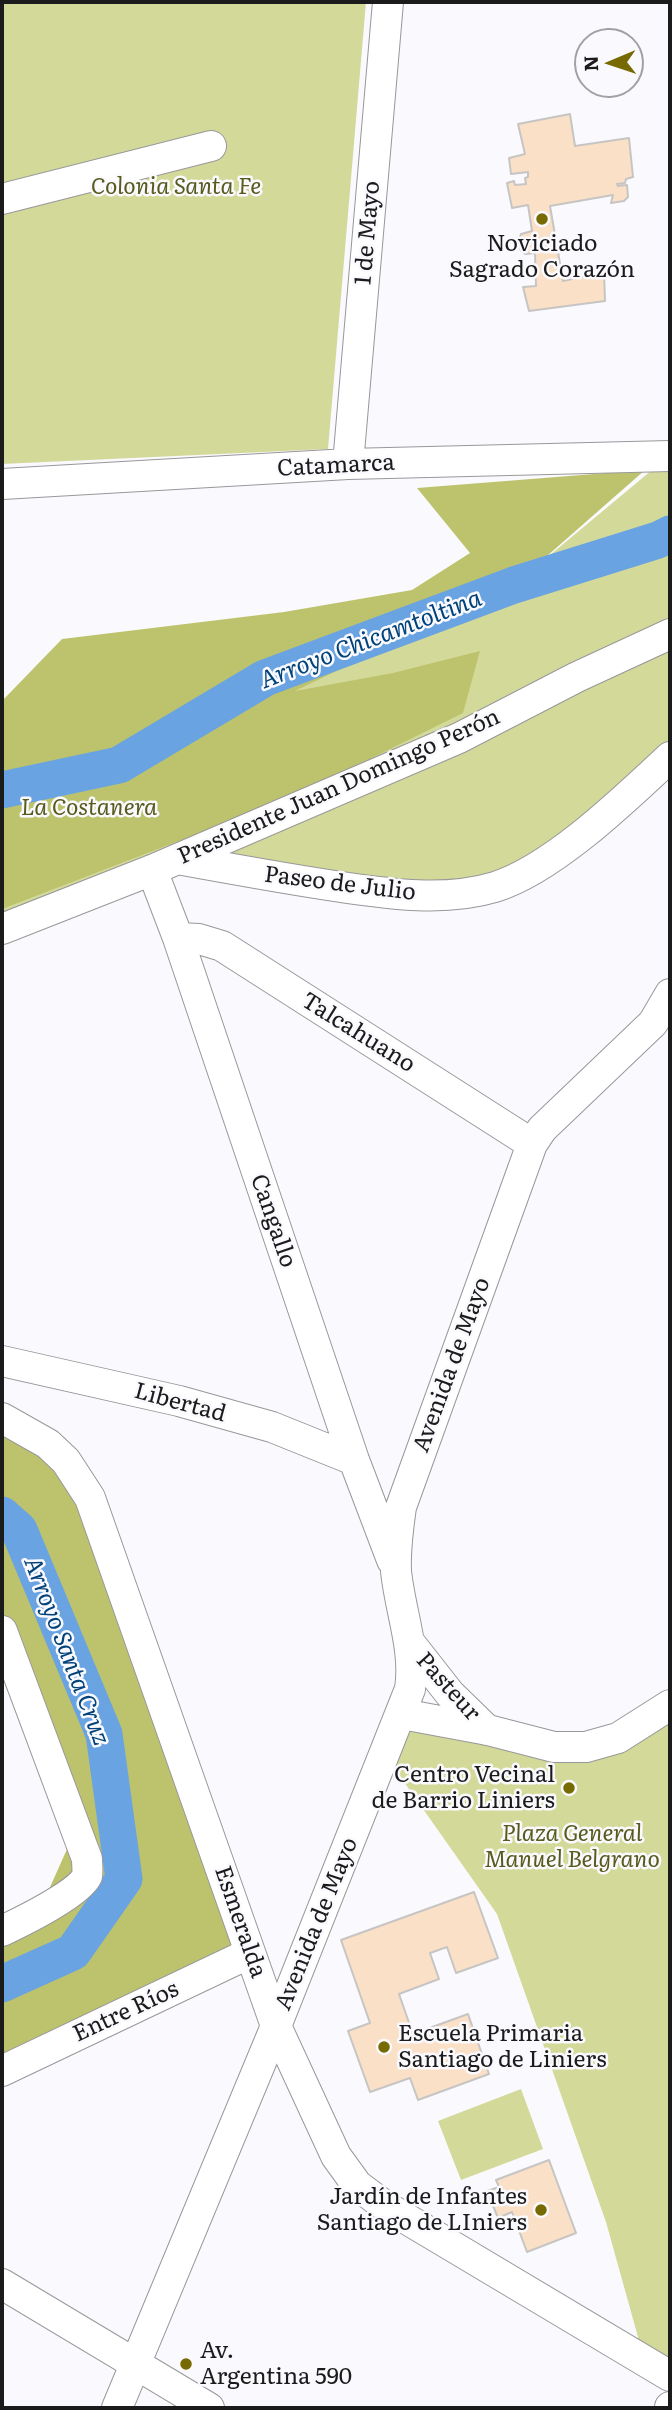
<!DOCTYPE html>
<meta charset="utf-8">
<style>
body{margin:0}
#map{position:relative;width:672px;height:2410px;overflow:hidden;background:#fafafe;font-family:Literata,serif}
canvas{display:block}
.frame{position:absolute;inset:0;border:4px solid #1b1b1c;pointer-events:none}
.north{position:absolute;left:574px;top:28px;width:70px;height:70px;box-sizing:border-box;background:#fafafe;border:2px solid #a1a1a4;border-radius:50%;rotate:268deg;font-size:19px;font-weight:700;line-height:28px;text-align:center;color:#1b1b1c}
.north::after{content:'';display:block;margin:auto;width:24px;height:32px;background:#776a02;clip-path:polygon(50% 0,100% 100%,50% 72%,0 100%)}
</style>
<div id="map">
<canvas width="672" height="2410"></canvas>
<div class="frame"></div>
<div class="north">N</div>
</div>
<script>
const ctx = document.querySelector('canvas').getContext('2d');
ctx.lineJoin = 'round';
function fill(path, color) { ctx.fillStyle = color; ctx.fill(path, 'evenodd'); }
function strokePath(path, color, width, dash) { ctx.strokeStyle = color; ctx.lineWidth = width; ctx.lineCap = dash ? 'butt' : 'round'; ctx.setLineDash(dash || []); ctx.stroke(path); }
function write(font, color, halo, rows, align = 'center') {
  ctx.font = font + ' Literata,serif'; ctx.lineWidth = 5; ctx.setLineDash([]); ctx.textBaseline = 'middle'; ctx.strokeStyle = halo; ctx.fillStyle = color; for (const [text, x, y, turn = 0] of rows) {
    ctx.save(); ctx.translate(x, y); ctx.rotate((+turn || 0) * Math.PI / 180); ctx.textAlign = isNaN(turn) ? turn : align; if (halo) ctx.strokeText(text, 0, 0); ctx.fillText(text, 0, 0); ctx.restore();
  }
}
fill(new Path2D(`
 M2,2H366L328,449L2,464Z
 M670,455V757L606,815L462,893L177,859L2,928V734L514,585Z
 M670,1705V2376L638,2356V2337L606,2222L497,1914L385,1755L402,1714L554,1747Z
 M521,2089L543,2149L461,2180L438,2121Z`), '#d3d999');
fill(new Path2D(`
 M645,470L514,585L295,691L393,673L480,651L463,713L293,797L2,909V701L62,639L284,612L412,590L470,553L417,488Z
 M2,1418L66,1461L250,1953L2,2071V1932L38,1914L76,1829L2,1631Z`), '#bdc36d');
strokePath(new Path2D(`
 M2,790L119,765L265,678L514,585L658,540L670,534
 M2,1515L19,1530L104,1734L124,1879L73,1952L2,1984`), '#6aa3e1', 37);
const building = new Path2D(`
 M570,114L575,146L629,138L633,177L626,179L625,183L617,184L618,186L627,185L628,197L624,201L611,203L613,195L550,206L563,281L604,272L605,301L529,311L523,287L536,286L535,253L525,254L521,251L518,242L521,234L532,231L528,205L512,208L507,183L514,181L515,185L526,184L525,178L528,177V172L511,174L509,158L525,154L518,124Z
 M474,1892L498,1958L456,1973L447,1947L430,1953L439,1979L399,1994L413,2034L468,2014L489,2074L418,2100L410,2078L370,2092L348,2031L370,2023L341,1940Z
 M549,2160L576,2233L527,2252L512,2212L498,2218L487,2191L499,2187L496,2180Z`);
fill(building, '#fae0c7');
strokePath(building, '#c7c5c3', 2);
const minor = new Path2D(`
 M2,199L211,146
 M348,464L388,2
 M2,484L348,464L670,456
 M177,859C232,869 286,879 341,887C390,894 445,902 495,887C553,869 625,799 670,757
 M152,870L178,938L354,1460L392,1560
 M2,929L152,870L459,738L577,677L670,634
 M178,938L199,939L222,946L532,1144
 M2,1361L179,1401L272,1427L354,1460
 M2,1418L48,1444L66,1461L90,1498L276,2026L336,2156L357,2185L385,2206L670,2376
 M2,1631L87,1859C87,1863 88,1872 87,1876C79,1894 21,1922 2,1931
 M410,1643L450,1694L487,1730
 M402,1714L488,1730L554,1747H586L618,1738L670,1705
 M2,2071L250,1953
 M2,2284L209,2408
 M117,2408L276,2026L410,1689C416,1649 400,1611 396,1571C395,1550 398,1528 401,1507L532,1144L542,1129L653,1023L670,994
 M670,2408V2407`);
strokePath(minor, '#98989b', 32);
strokePath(minor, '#fff', 30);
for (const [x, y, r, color] of [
 [542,219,7,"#776a02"],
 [569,1788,7,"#776a02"],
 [384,2047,7,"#776a02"],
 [541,2210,7,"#776a02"],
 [186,2364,7,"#776a02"]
]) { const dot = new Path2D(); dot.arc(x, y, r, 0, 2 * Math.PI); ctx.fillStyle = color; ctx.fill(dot); strokePath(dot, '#fafafe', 2.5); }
write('italic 23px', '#585b1d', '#fafafe', [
 ["Colonia Santa Fe",176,187],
 ["La Costanera",89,808],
 ["Plaza General",572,1834],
 ["Manuel Belgrano",572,1860]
]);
write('23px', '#1b1b1c', '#fafafe', [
 ["1 de Mayo",368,233,-85],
 ["Catamarca",336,466,-3],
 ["Presidente Juan Domingo Perón",339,787,-24],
 ["Paseo de Julio",340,884,7],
 ["Talcahuano",358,1033,32],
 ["Cangallo",273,1221,71],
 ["Avenida de Mayo",452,1365,-70],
 ["Libertad",180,1403,15],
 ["Pasteur",448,1687,48],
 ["Esmeralda",240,1922,71],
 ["Avenida de Mayo",317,1924,-68],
 ["Entre Ríos",126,2012,-25]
]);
write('23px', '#1b1b1c', '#fafafe', [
 ["Noviciado",542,244,"center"],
 ["Sagrado Corazón",542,270,"center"],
 ["Centro Vecinal",555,1775],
 ["de Barrio Liniers",555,1801],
 ["Escuela Primaria",398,2034,"left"],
 ["Santiago de Liniers",398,2060,"left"],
 ["Jardín de Infantes",527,2197],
 ["Santiago de LIniers",527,2223],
 ["Av.",200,2351,"left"],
 ["Argentina 590",200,2377,"left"]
], 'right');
write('italic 24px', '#004279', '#fafafe', [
 ["Arroyo Chicamtoltina",371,640,-21],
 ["Arroyo Santa Cruz",66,1651,69]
]);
</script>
